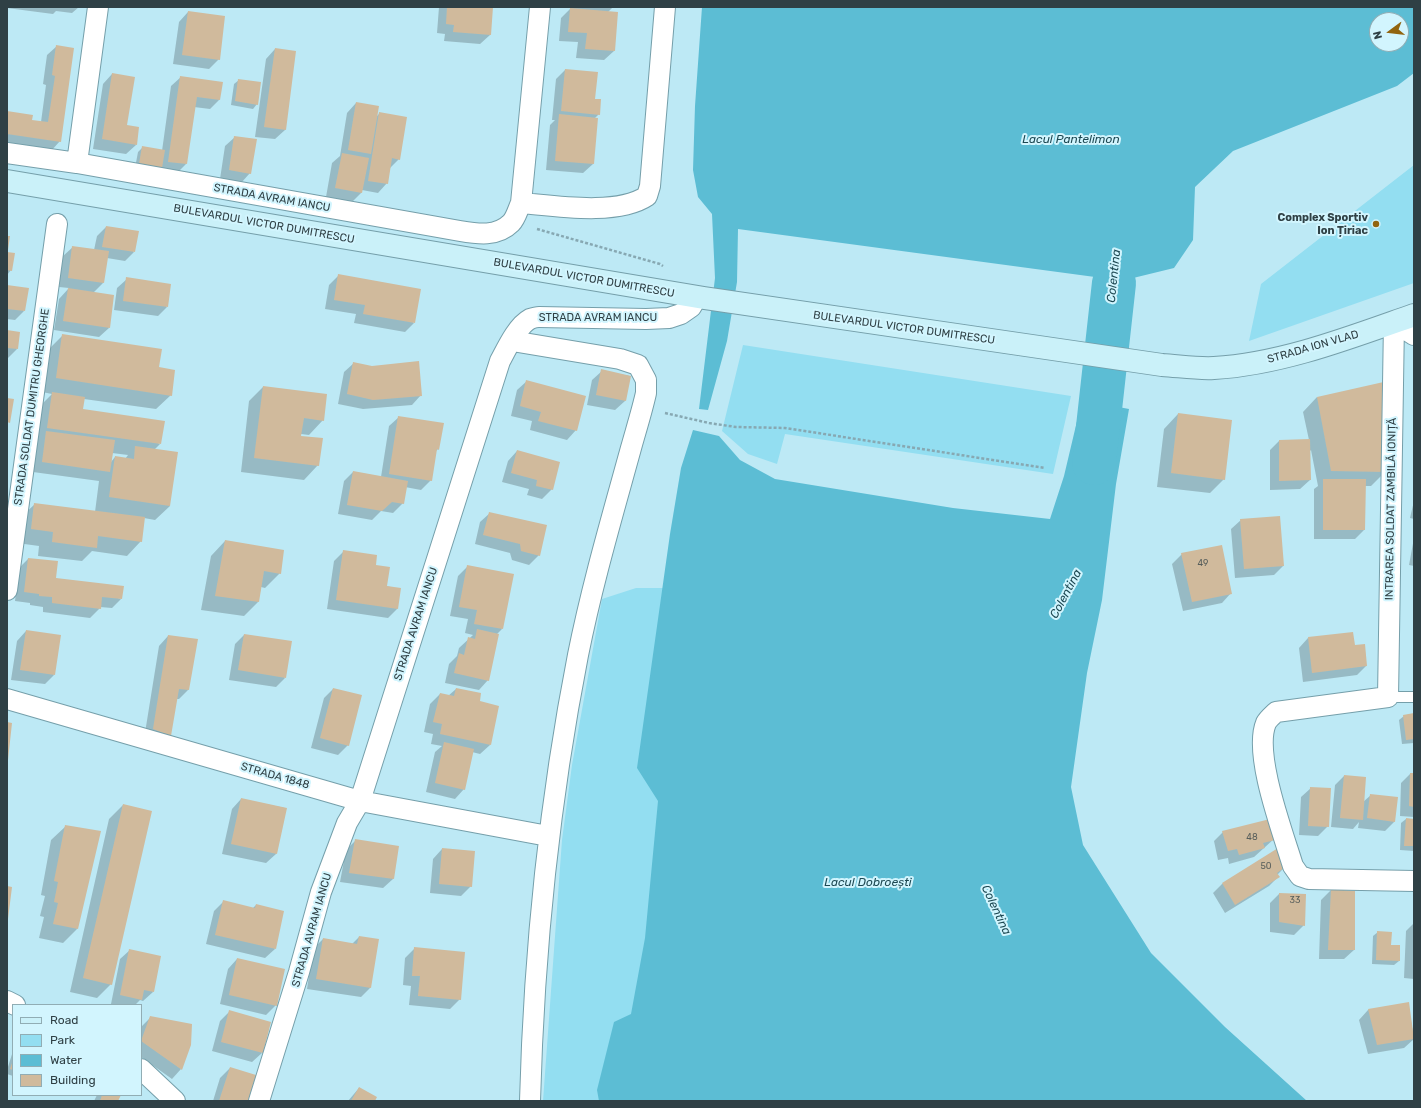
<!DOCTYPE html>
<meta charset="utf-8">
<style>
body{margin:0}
#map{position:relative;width:1421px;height:1108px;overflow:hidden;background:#bde9f5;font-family:Rubik,sans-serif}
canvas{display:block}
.frame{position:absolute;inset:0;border:8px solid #2f4045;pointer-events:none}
.legend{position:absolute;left:12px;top:1004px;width:130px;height:92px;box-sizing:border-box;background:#d2f5fe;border:1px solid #91adb4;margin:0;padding:5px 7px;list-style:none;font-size:12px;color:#2f4045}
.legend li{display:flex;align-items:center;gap:8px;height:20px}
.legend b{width:20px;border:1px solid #91adb4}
.north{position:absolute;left:1369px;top:12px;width:40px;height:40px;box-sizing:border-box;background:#d2f5fe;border:1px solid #91adb4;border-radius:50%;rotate:255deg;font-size:11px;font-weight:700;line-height:16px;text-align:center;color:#2f4045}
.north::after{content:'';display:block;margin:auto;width:14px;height:18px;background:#91640f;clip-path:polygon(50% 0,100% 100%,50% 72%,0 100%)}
</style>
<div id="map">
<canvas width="1421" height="1108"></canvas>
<div class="frame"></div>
<ul class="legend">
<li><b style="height:5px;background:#caf1f9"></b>Road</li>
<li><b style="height:11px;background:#93def1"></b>Park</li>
<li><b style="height:11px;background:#5cbdd4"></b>Water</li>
<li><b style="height:11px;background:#d0ba9c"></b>Building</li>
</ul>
<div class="north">N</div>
</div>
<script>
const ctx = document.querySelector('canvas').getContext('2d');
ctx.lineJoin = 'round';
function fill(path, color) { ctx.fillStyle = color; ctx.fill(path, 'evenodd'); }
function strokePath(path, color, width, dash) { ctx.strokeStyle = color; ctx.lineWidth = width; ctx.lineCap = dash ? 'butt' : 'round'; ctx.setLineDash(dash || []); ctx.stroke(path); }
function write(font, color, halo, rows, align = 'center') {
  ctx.font = font + ' Rubik,sans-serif'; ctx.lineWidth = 4; ctx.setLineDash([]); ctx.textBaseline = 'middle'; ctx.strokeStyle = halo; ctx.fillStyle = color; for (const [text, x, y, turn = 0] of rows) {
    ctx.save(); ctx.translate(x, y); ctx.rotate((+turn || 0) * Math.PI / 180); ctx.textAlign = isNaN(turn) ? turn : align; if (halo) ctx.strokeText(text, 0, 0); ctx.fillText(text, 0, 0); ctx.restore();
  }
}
fill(new Path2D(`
 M1414,165V283L1249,341L1261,284Z
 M743,345L1071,396L1053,474L785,434L777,464L748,454L722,431Z
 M695,565L1009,1101H543L562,840L572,765L602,599L636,588H663Z`), '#93def1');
fill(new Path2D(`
 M702,7H1414V73L1397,86L1233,151L1195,187L1193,240L1174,268L1129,279V346L1096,341L1095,277L738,229L737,282L727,341L708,410L699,409L715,278L712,214L698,197L693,170L695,106ZM1377,20H1401V44H1377Z
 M1082,400L1129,409L1116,484L1102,600L1087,673L1071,787L1083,845L1151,953L1225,1027L1307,1101H599L597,1090L614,1022L631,1014L645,938L658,801L637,768L670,534L681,468L693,430L719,436L740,460L775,479L953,508L1050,519L1064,476Z`), '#5cbdd4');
fill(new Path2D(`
 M7,7H79L72,13L56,11L53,14L7,8Z
 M439,7H492L490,35L480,44L444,41L445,34L437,33Z
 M570,7H613L608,12L614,51L604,60L576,58L578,42L559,41L561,18L570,9Z
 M188,12L219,59L209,69L173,64L179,22Z
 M57,46L60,141L51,151L7,145V112L31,121L41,122L46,85L43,84L47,55Z
 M275,49L295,52L285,130L275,139L255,137L266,59Z
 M565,70L594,100L599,114L595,118H597L593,164L583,173L546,170L550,125L555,120H552L556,79Z
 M112,74L126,126L136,145L126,154L93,149L103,84Z
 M181,77L221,83L219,100L210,109L194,107L186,164L177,173L135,168L138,152L143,147L162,151L171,86Z
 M239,80L257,104L253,109L231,105L234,84Z
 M356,103L376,117L380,113L399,159L390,168L387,183L378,193L362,190V192L352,202L326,197L332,163L340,156L347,113Z
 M235,137L250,173L241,183L220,179L225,146Z
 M106,227L134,252L125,261L107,258L103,283L93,293L109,328L99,337L54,330L59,299L69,288L59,287L63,256L73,247L94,250L97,236Z
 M7,253L11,270L7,275Z
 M339,275L414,323L405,332L354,323L356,314L325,309L329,285Z
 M127,279L167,307L158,316L114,310L117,288Z
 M7,286L24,311L15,320L7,319Z
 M7,331L17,349L7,359Z
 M63,335L158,368L171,395L156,409L84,399L82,410L160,444L154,450L170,506L155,520L144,518L141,541L127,556L92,551L82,561L38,556L39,546L17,543L20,518L35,504L95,512L99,481L33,472L38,408L52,394L42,392L48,350ZM112,453L128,455L125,459L115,457L111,462Z
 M354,363L372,367L421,395L412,405L363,409L338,404L344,372Z
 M602,371L630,376L625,401L615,410L587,405L592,380Z
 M527,381L576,430L567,440L530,430L532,421L511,416L517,390Z
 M263,387L323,420L309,435L301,434L300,436L318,465L304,480L241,472L249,401Z
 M1317,397L1385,472L1371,486H1365L1364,530L1355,539H1314V489L1318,486L1311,450L1310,451V480L1300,489L1270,490V450L1279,441L1309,440L1303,412Z
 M1178,414L1224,479L1210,493L1157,487L1164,429Z
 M399,417L438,449L435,452L431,480L421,490L405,487L403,503L393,513L381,511L372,520L338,514L344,481L353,472L381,477L389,426Z
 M517,451L552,489L542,499L527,495L529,489L502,482L508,461Z
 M1414,501V519L1410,518Z
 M490,513L539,555L529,565L512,560L510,553L475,544L480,522Z
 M1241,520L1283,566L1274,575L1235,578L1231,529Z
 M1414,538V566L1409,565Z
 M225,541L280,573L265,588L261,587L258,602L244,616L201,610L211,556Z
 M344,551L375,566L386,586L400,589L397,609L388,618L327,609L334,561Z
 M1182,554L1231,593L1222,603L1183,611L1172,564Z
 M28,559L55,578L121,599L112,608L100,607V608L90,618L43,612V607L30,605V603L15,601L19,568Z
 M468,566L502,629L497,634L488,680L479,690L445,683L449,664L457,656L459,648L473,635L465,633L468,619L450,616L458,576Z
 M26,631L54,675L45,684L11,680L17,641Z
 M244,635L285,678L276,687L229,680L235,644Z
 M168,636L197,640L188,690L179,699H176L170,735L160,745L144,739L159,646Z
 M1308,638L1354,646L1366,666L1357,675L1303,682L1299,648Z
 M333,689L348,745L338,755L311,748L324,698Z
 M456,689L478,702L490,745L480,754L472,752L464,789L455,799L426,792L435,752L442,746L431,744L433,734L424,732L430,704L440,694L448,696Z
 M1414,714V743L1402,744L1399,720L1404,716Z
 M1410,774H1414V817L1400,816L1401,783Z
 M1344,776L1363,802L1371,795L1395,821L1385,831L1358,828L1359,822L1353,829L1331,827L1335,785Z
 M1311,788L1328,826L1318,836L1299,835L1301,797Z
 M241,799L285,808L276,854L266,863L222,854L232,809Z
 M123,805L111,984L97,998L70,992L109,819Z
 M1406,819L1414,820V851L1400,850L1401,823Z
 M66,826L77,929L63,943L39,938L44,917L40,916L45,896L41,895L51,840Z
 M1223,832L1274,839L1254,857L1229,864L1228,858L1218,860L1214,841Z
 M356,840L397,847L393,879L383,888L340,882L346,850Z
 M442,849L471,886L461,896L430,893L433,859Z
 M1278,850L1287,865L1277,875L1278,877L1269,886L1225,913L1213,893L1222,884Z
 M1331,890L1354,892V950L1344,959H1319L1321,900Z
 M1279,894L1304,925L1294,935L1270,932V903Z
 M224,901L252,909L256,905L275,949L265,958L206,944L214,911Z
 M1414,923V979L1404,978L1406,931Z
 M1378,932L1390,946L1399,961L1394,965L1372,964L1373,936Z
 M359,937L378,940L370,988L361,997L307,989L313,949L323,939L352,944Z
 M415,948L460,999L450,1009L409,1005L411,986L403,985L405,958Z
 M130,950L153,992L143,1001L140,1000L135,1005L111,1004L120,959Z
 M237,959L276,1005L266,1015L220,1004L228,969Z
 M1408,1003L1414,1039L1404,1048L1368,1054L1359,1020L1368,1010Z
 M230,1011L262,1053L252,1062L212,1051L220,1021Z
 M150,1018L181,1069L172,1079L141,1057V1027Z
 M13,1051V1076L7,1074V1070Z
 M230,1068L247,1101H213L220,1078Z
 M359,1088L374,1101H348Z
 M97,1095H119L117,1101H94Z`), '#0003');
strokePath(new Path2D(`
 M1094,463L1114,283`), '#5cbdd4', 44);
fill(new Path2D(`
 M447,7H493L491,35L453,32L454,25L446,24Z
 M570,8L618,12L615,51L585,49L587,33L568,32Z
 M188,11L225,16L220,60L182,55Z
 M56,45L74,48L61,142L7,134V111L33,115L32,120L48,122L55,76L52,75Z
 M275,48L296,51L286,130L264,127Z
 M565,69L598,72L595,99H601L600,115L561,111Z
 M112,73L135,77L127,125L139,127L137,145L102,139Z
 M180,76L223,82L220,100L197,97L187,164L168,162Z
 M238,79L261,82L258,105L235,101Z
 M356,102L379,106L371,154L348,150Z
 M379,112L407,117L400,160L392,158L388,184L368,181Z
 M559,114L598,118L594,164L555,161Z
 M234,136L257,139L251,174L229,170Z
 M142,146L165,150L162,168L139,164Z
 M342,153L369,158L362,193L335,188Z
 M106,226L139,231L135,252L102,247Z
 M7,236H10L8,250H7Z
 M72,246L109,251L104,283L68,278Z
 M7,252L15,253L12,271L7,270Z
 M338,274L421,289L415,323L363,314L365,305L334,300Z
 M126,277L171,284L168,307L123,301Z
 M7,285L29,288L25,311L7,309Z
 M68,288L114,295L110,328L63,321Z
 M7,330L20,332L18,349L7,348Z
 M62,334L162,349L159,367L175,370L172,396L56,378Z
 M419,361L422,396L373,400L347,394L353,362L372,366Z
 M601,369L631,376L626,401L596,395Z
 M526,380L586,396L577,431L538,421L541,412L520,406Z
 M1388,381L1386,472L1331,471L1317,397Z
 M263,386L327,394L324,421L304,418L301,436L323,438L319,466L254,458Z
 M52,392L85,397L83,409L165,421L161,444L47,428Z
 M7,398L14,399L10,423L7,422Z
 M1178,413L1232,420L1225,480L1171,473Z
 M398,416L444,423L439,450L437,449L432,481L389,474Z
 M46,431L115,440L110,472L42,462Z
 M1310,439L1311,480L1279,481V440Z
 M135,446L178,452L170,506L109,497L115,456L134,459Z
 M517,450L560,462L553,490L536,486L537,480L511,473Z
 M353,471L408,481L404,504L392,502L382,511L347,505Z
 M1323,479H1366L1365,530H1323Z
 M34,503L145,517L142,542L98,536L97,548L52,542L53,532L31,529Z
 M489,512L547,525L540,556L521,551L520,544L483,535Z
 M1280,516L1284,566L1244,569L1240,519Z
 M225,540L284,550L281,574L264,571L259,602L215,596Z
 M1222,545L1232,594L1192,602L1181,553Z
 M343,550L377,555L376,565L390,567L387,586L401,588L398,609L336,600Z
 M28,558L58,561L56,578L124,586L122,599L102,597L101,609L52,603V597L39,596V594L24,592Z
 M467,565L514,574L503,629L474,624L477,610L459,607Z
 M477,629L499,634L489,681L454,673L459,653L464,655L468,637L475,639Z
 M26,630L61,635L55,675L20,670Z
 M1353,632L1355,645L1365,644L1367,666L1312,673L1308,637Z
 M244,634L292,641L286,678L238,670Z
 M168,635L198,639L189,690L179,689L171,736L153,729Z
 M333,688L362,695L349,746L320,738Z
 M456,688L481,693L480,701L499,706L491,745L440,734L442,724L433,722L440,693L454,696Z
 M1414,713V739L1406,740L1403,715Z
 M7,722L12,723L8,760H7Z
 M444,742L474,749L465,790L435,783Z
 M1410,773H1414V807L1409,806Z
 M1344,775L1366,777L1363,820L1340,818Z
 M1310,787L1331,788L1329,827L1308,826Z
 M1370,794L1398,797L1395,822L1367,818Z
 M241,798L287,808L277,854L231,844Z
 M123,804L152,811L112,985L83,978Z
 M1406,818L1414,819V846H1404Z
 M1270,819L1275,840L1263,843L1265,848L1239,855L1237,849L1228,851L1222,831Z
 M65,825L101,831L78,929L53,924L58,903L54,902L58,882L54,881Z
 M355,839L399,846L394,879L349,873Z
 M442,848L475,851L472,887L439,884Z
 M1278,848L1288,865L1277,873L1280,877L1235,905L1222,883Z
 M7,886L12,887L8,919H7Z
 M1331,889L1355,891V950H1328Z
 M1279,893L1306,894L1305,926L1279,922Z
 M223,900L255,908L256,904L284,911L276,949L215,935Z
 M1377,931L1392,932L1391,945H1400V961L1376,960Z
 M359,936L379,939L371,988L316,979L323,938L357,944Z
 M414,947L465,952L461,1000L418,996L420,976H412Z
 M129,949L161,956L154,992L144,990L142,1000L120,995Z
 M237,958L285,969L277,1006L229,995Z
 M1409,1002L1414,1039L1377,1045L1368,1009Z
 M229,1010L271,1022L263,1053L221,1042Z
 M150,1016L192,1024L191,1045L182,1070L141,1041Z
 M13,1060V1070L10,1069Z
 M230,1067L256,1075L248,1101H219Z
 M359,1087L377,1097L375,1101H351Z
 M102,1095H121L118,1101H100Z`), '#d0ba9c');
const lane = new Path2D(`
 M1388,697H1414`);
const street = new Path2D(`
 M7,153L77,163L460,231C478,234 497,237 511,223C516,218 518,209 521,203L540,7
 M77,163L98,7
 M521,203C556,206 617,216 647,196L650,186L665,7
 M1394,322L1388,697L1276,712C1273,715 1268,719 1266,723C1253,754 1283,833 1293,866L1300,876L1309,879L1414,881
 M1394,322L1414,335
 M512,341L620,359L638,365L646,380V393C642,411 636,430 631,448C612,517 592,585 578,655C549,803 534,950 530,1101
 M7,590L57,224
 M7,699L360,801L548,836
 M7,1001L15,1005
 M141,1069L175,1101
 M259,1101L299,972L321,892L347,823L360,801L500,361C507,348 517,326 530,319C533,318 536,317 539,317L646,319L669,318L681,314L691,307L697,297`);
const secondary = new Path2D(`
 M7,181L704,298L1162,365C1179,366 1197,369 1214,368C1282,364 1351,337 1414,315`);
strokePath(lane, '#759faa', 12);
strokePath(street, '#759faa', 22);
strokePath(secondary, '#759faa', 24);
strokePath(new Path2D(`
 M537,229L660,264L663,266
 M665,413L709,423L736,427L785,428L1045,468`), '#87a8b2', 2.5, [3, 2]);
strokePath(lane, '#fff', 10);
strokePath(street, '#fff', 20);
strokePath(secondary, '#caf1f9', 22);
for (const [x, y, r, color] of [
 [1376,224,4,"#91640f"]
]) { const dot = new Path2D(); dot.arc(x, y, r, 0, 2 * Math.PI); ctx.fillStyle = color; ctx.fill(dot); strokePath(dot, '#d2f5fe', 1.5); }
write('9px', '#575e5b', null, [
 ["49",1203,563],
 ["48",1252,837],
 ["50",1266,866],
 ["33",1295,900]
]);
write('11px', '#2f4045', '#d2f5fe', [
 ["STRADA AVRAM IANCU",272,198,10],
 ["BULEVARDUL VICTOR DUMITRESCU",264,224,10],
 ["BULEVARDUL VICTOR DUMITRESCU",584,278,10],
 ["STRADA AVRAM IANCU",598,318],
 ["BULEVARDUL VICTOR DUMITRESCU",904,328,8],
 ["STRADA ION VLAD",1313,347,-16],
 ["STRADA SOLDAT DUMITRU GHEORGHE",32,407,-82],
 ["INTRAREA SOLDAT ZAMBILĂ IONIȚĂ",1391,509,-89],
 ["STRADA AVRAM IANCU",416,624,-72],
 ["STRADA 1848",275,776,16],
 ["STRADA AVRAM IANCU",312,930,-74]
]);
write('bold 11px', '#2f4045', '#d2f5fe', [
 ["Complex Sportiv",1368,218],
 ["Ion Țiriac",1368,231]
], 'right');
write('italic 12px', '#1d4852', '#d2f5fe', [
 ["Lacul Pantelimon",1071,140],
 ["Colentina",1114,276,-84],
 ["Colentina",1066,594,-62],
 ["Lacul Dobroești",868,883],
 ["Colentina",996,910,65]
]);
</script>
